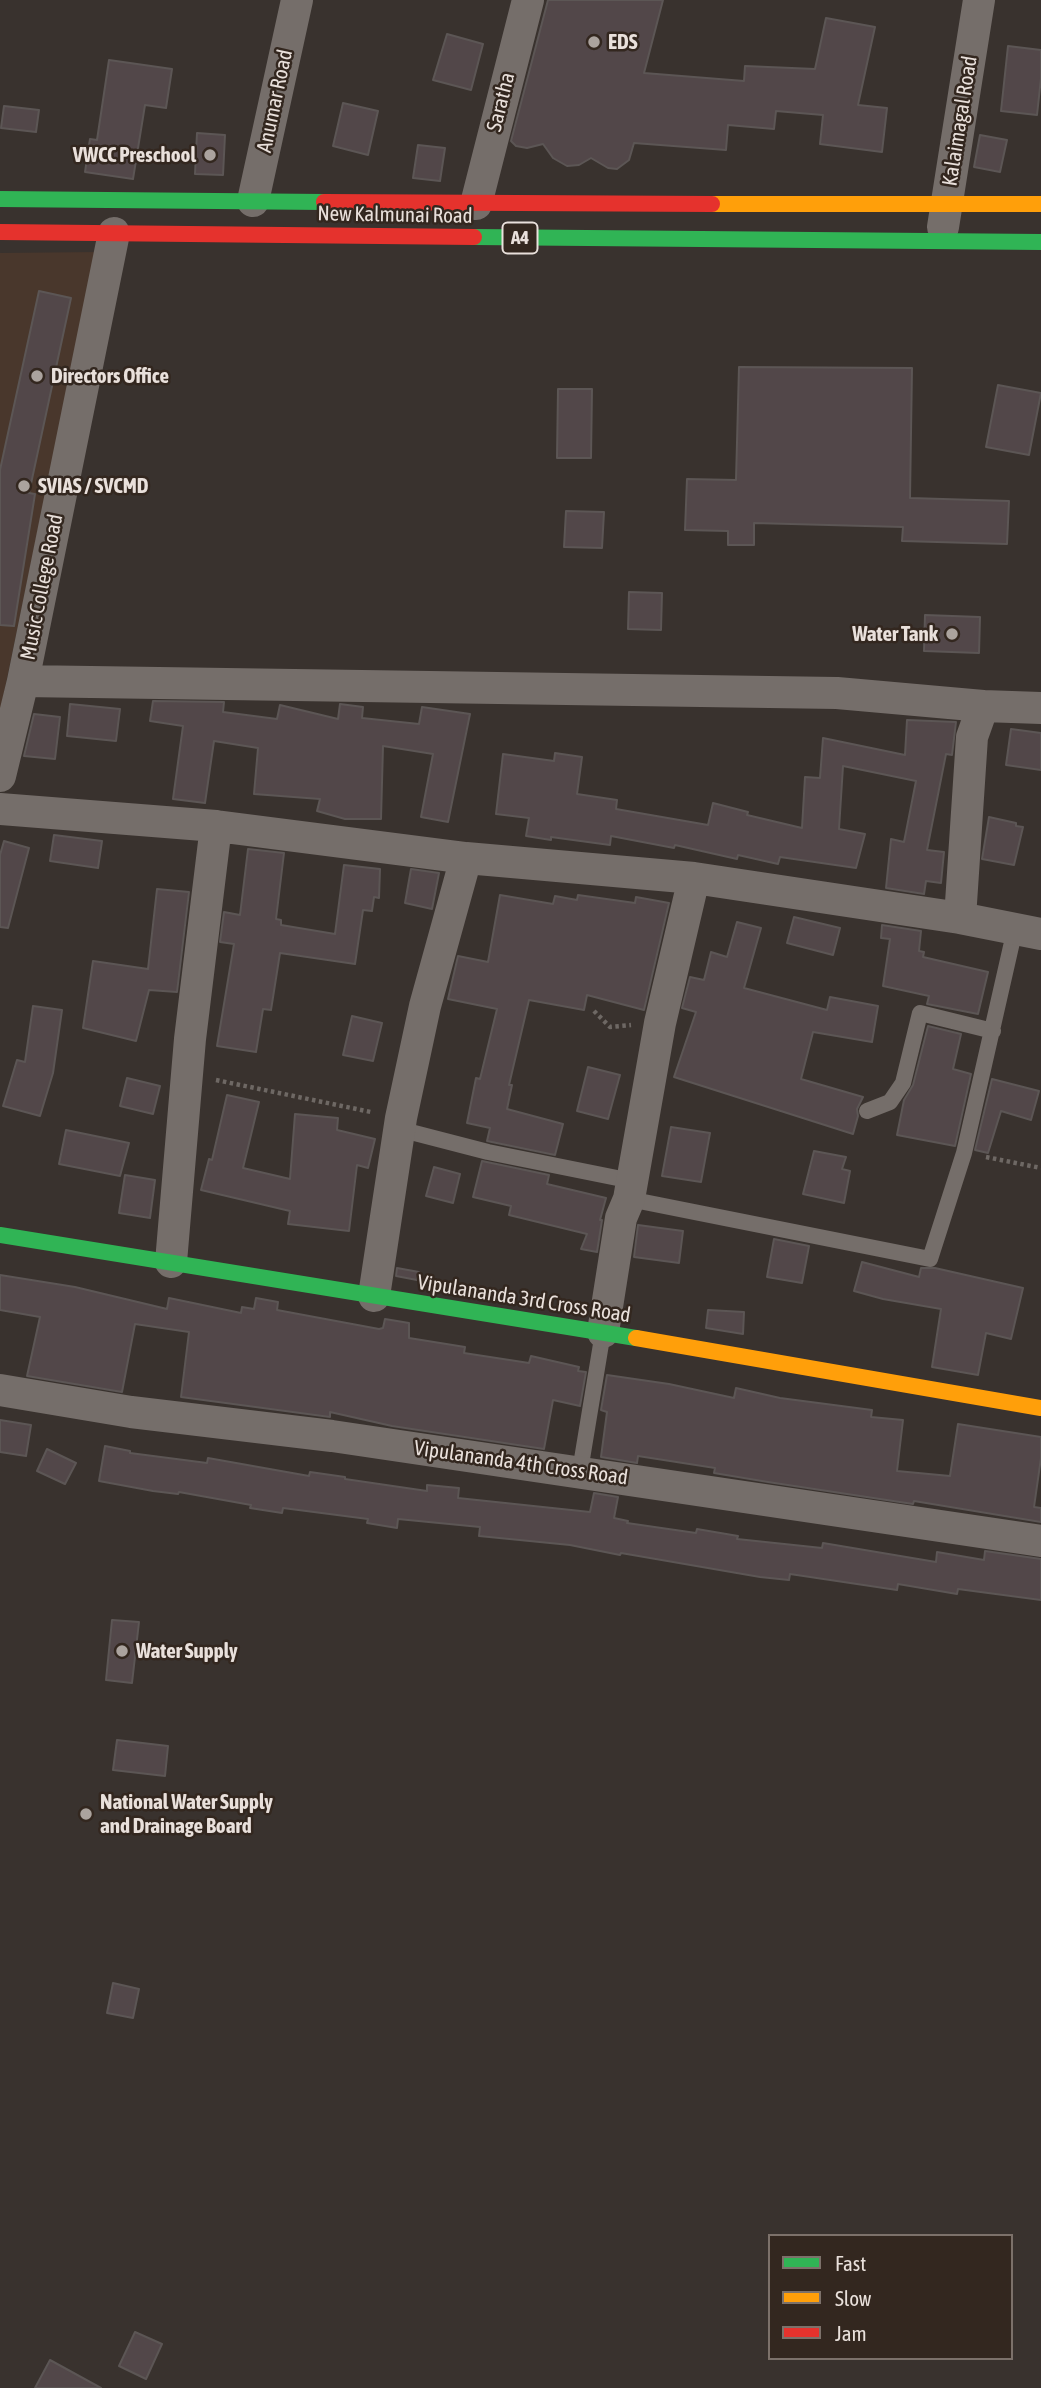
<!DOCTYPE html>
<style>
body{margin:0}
#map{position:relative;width:1041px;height:2388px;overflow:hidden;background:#39322e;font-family:"Asap Condensed",sans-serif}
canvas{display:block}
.legend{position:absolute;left:768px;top:2234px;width:245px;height:126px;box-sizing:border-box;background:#33271f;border:2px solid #7c716a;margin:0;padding:9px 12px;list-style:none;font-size:21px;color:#e9e0db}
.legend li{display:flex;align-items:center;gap:14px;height:35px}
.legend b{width:35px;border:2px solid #7c716a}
</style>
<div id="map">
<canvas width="1041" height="2388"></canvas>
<ul class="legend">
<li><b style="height:9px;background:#30b455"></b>Fast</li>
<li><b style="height:9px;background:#ff9f0a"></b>Slow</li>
<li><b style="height:9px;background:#e5322d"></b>Jam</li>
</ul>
</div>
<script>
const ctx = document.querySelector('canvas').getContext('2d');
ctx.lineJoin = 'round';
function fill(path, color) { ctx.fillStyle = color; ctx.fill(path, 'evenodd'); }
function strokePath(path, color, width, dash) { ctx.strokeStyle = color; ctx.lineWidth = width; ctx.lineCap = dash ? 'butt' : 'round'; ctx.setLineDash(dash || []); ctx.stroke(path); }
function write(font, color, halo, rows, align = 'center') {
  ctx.font = font + ' "Asap Condensed",sans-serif'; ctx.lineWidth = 5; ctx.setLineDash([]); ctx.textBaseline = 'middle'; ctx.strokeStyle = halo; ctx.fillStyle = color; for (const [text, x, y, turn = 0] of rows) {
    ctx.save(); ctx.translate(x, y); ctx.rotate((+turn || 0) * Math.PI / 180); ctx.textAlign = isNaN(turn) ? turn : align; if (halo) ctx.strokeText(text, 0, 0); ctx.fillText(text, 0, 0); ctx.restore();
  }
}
fill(new Path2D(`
 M100,252L37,534L0,712V253Z`), '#49372c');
const building = new Path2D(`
 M548,0H663L644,73L744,81L745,66L815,69L826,18L875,27L858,105L887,108L882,152L820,144L823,115L776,111L774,129L728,125L726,150L634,143L629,160L617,169L608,168L591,158L579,165L567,166L553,158L543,144L527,148L516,146L511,141Z
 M447,34L483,44L471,90L433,80Z
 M1008,46L1041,50V78L1037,115L1001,111Z
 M109,60L172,69L166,108L145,105L133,179L85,172L90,139L97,140Z
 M343,103L378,111L368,155L333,146Z
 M4,106L39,110L36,132L1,128Z
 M197,133L225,135L223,175L195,174Z
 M980,135L1007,140L1000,172L974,167Z
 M418,145L445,148L440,181L413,178Z
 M39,291L71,298L29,493L35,494L14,626L0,625V470Z
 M739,367L912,368L910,498L1009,501L1007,544L902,541L903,527L754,523V545H728V531L685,530L687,479L736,480Z
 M998,385L1041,393L1029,455L986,447Z
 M558,389H592L591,458H557Z
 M566,511L604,512L602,548L564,547Z
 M629,592L662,593L661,630L628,629Z
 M925,615L980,617L979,653L924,651Z
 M153,701L224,702L223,712L277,719L280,705L338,719L340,704L363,707L362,718L419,724L422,707L470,714L448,822L421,817L433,754L383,746L381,819H345L317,811L320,799L254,794L258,748L214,741L205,803L173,799L183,726L150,721Z
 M70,704L120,709L116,741L67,736Z
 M34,714L60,717L55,759L24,756Z
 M907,720L956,722L952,755L946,754L927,850L944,852L941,883L926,881L924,894L886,888L891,839L904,842L916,781L843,766L839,829L865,834L856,868L780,857L778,864L738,855L737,859L675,845L674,848L611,836L610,845L551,837V840L526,836L529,818L496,814L503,754L554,761L555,753L582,757L577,794L617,800L616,809L708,825L713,803L748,812L747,815L802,828L805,777L820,778L823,738L905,755Z
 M1011,729L1041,733V770L1006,765Z
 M989,817L1016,823V826L1023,827L1014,865L982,859Z
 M54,835L102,841L98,868L50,861Z
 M4,841L29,848L8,928L0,927V855Z
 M248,849L284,853L276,919L281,920V925L335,934L344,865L380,869L379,898L374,897L372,911L363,910L355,964L280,953L271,1010L263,1009L256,1052L217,1046L234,944L220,942L224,912L240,915Z
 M411,869L439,873L432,909L405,903Z
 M157,889L189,892L177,992L149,990L136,1041L83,1028L93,961L148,969Z
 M500,895L553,904L555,896L577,900L578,895L635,903L636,897L669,903L644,1010L587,995L584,1010L529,1000L509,1085H512L507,1109L563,1124L555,1155L487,1141L490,1128L467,1123L476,1078L480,1079L497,1009L448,999L458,956L488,962Z
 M794,917L840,928L833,955L787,943Z
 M737,922L761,928L744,988L827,1010L830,997L878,1006L872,1042L813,1032L801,1079L863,1097L857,1109L858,1116L853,1134L674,1077L696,1012L682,1008L690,977L704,980L711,952L727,957Z
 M882,925L921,931L919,951L924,952L923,957L988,972L978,1014L927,1004L929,996L883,986L890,939L881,938Z
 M33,1006L62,1010L53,1073L40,1116L3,1106L17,1060L25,1062Z
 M352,1016L382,1023L373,1061L343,1055Z
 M928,1026L961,1034L953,1069L971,1074L955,1146L897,1135L904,1100L913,1085Z
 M588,1067L620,1075L608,1119L577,1111Z
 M127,1078L160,1086L153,1114L120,1106Z
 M992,1079L1039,1091L1031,1120L1001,1111L988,1153L975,1150Z
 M227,1095L259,1102L243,1168L290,1179L295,1114L338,1118L337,1130L375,1139L368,1168L357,1165L349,1231L288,1224L290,1211L201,1190L209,1159L212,1160Z
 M671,1127L710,1133L701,1182L662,1176Z
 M66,1130L129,1143L120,1176L59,1164Z
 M814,1151L846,1157L842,1169L850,1171L844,1203L803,1194Z
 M482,1161L549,1175L547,1184L606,1198L600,1220H602L597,1252L581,1249L587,1234L509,1215L511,1206L473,1197Z
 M434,1167L460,1174L453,1203L426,1196Z
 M125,1175L155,1180L150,1218L119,1213Z
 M638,1225L683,1231L679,1263L634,1257Z
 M774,1239L809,1246L802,1283L767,1277Z
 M862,1262L919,1277L921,1268H935L1023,1288L1011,1339L986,1333L978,1375L932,1367L941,1309L883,1299L854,1291Z
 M397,1268L419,1272L417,1280L396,1276Z
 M0,1275L75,1287L167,1309L169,1298L241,1313L242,1307L254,1309L256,1298L278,1302L277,1310L379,1329L383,1328L385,1319L409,1323V1338L465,1347L464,1353L529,1363L531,1356L579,1367L578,1371L586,1372L580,1406L553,1400L544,1449L392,1426L330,1412V1417L181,1397L189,1332L135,1324L122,1392L27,1376L40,1317L0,1310Z
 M708,1310L744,1312L743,1334L706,1328Z
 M607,1375L669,1384L734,1398L736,1388L780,1398L872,1410L871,1417L903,1420L897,1471L950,1476L958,1424L1041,1437V1458L1034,1507L1041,1508V1522L914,1501L913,1504L768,1482L714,1473L715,1468L638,1456L637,1463L601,1457L607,1412L601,1410Z
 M0,1420L31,1425L26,1456L0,1452Z
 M105,1446L130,1451V1453L207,1463L208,1458L309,1476L310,1472L345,1477V1479L427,1491V1485L459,1488L458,1498L590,1512L594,1493L618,1497L614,1518L628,1521L627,1523L696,1533L697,1529L738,1536L737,1539L822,1548L823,1543L936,1562L937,1552L984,1560L985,1551L1041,1559V1600L958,1589L957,1594L898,1584L897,1590L790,1574L789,1580L760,1577L621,1553L620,1555L570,1545L479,1536L480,1527L398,1519L397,1528L367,1523L368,1519L283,1508L282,1513L250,1508L251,1505L179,1492L178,1494L153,1491L99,1481Z
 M47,1449L76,1463L65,1484L37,1471Z
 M112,1620L139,1622L132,1683L106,1680Z
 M117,1740L168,1746L165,1776L113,1770Z
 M113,1983L139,1989L133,2018L107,2013Z
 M135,2332L162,2344L146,2379L119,2366Z
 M50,2360L101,2388H35Z`);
fill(building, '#524749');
strokePath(building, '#5c5655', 2);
strokePath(new Path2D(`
 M594,1011L610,1027L631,1025
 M216,1080L371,1112
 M986,1157L1041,1168`), '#6e6864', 4.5, [3.5, 3.5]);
strokePath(new Path2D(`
 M867,1111L890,1102L903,1083L920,1013L993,1031
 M399,1129L488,1152L632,1181
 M629,1199L930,1259L964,1153L1015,929
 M580,1471L603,1332`), '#756e6a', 16);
strokePath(new Path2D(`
 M253,201L297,0
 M476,204L528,0
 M943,227L979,0
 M23,681L837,693L983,706
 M0,776L23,681L114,233
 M0,809L216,826L466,858L694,878L960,918L1041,934
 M960,918L972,737L983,706L1041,708
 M171,1262L190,1039L216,826
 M374,1296L401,1118L425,1006L466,858
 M603,1332L621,1218L629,1199L660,1023L694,878
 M0,1390L131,1412L332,1436L1041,1541`), '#756e6a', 32);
strokePath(new Path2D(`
 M0,199L324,202
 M474,237L1041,242
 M0,1235L636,1338`), '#30b455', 16);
strokePath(new Path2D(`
 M712,204H1041
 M636,1338L1041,1408`), '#ff9f0a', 16);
strokePath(new Path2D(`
 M324,202L712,204
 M0,232L474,237`), '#e5322d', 16);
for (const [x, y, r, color] of [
 [594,42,7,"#aba39e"],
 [210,155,7,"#aba39e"],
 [37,376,7,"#aba39e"],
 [24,486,7,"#aba39e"],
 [952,634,7,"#aba39e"],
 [122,1651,7,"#aba39e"],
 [86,1814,7,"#aba39e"]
]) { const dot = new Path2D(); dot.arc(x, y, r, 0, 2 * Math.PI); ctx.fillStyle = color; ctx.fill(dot); strokePath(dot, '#33271f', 2.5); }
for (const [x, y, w] of [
 [520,238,35]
]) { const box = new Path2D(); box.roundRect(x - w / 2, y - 15.5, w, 31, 5); ctx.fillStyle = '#33271f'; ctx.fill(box); strokePath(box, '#e9e0db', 2); }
write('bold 19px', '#e9e0db', null, [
 ["A4",520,238]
]);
write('bold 21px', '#e9e0db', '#33271f', [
 ["EDS",608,42],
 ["VWCC Preschool",196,155,"right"],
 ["Directors Office",51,376],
 ["SVIAS / SVCMD",38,486],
 ["Water Tank",938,634,"right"],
 ["Water Supply",136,1651],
 ["National Water Supply",100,1802],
 ["and Drainage Board",100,1826]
], 'left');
write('21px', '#e9e0db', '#33271f', [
 ["Anumar Road",275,101,-78],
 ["Saratha",501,102,-76],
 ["Kalaimagal Road",960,121,-81],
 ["New Kalmunai Road",395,215,1],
 ["Music College Road",42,587,-79],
 ["Vipulananda 3rd Cross Road",524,1299,9],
 ["Vipulananda 4th Cross Road",521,1463,8]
]);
</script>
